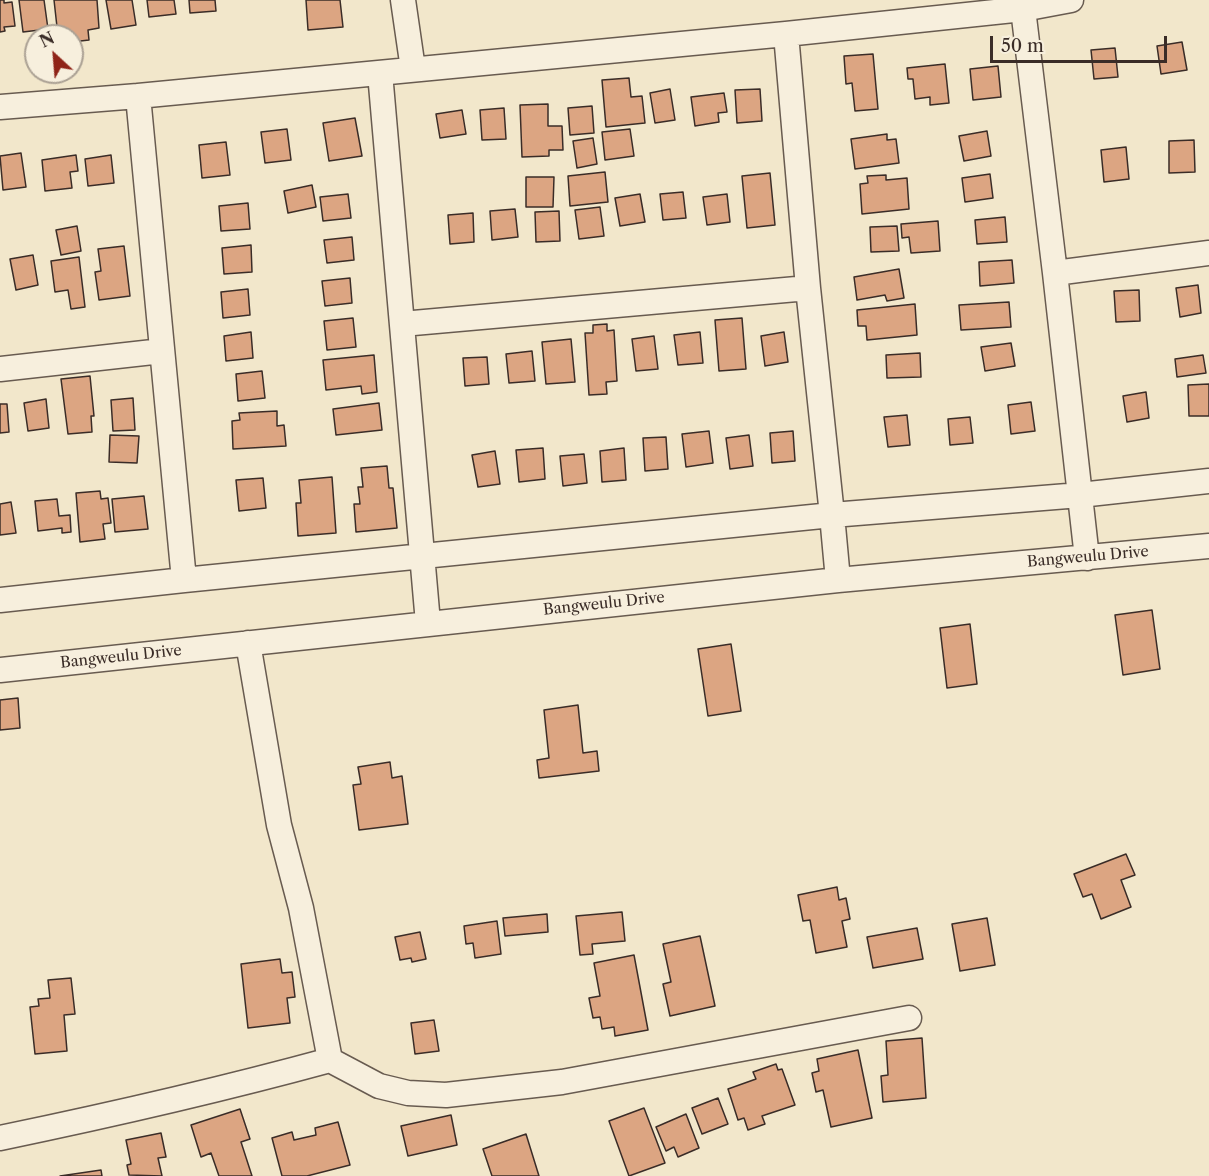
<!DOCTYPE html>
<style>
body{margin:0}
#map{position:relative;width:1209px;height:1176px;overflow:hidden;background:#f2e7cb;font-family:"Libre Caslon Text",serif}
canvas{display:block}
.north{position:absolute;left:24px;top:24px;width:60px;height:60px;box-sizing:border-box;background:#f7efdd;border:2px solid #aba194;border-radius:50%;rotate:334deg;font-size:16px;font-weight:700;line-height:24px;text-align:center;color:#3a2c27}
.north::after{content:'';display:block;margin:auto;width:21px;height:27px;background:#8f2418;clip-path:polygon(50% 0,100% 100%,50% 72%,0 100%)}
.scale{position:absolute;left:990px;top:36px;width:177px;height:27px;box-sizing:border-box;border:3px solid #3a2c27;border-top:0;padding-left:8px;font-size:18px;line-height:21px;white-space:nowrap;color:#3a2c27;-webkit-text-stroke:4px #f7efdd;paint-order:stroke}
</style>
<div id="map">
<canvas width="1209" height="1176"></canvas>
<div class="north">N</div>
<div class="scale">50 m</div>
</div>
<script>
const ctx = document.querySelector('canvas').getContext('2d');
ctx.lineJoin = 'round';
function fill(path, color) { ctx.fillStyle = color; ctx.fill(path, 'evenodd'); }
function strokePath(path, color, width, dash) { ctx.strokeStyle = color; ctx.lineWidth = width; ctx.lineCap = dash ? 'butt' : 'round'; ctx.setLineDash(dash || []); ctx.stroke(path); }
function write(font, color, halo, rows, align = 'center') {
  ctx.font = font + ' "Libre Caslon Text",serif'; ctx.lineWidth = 6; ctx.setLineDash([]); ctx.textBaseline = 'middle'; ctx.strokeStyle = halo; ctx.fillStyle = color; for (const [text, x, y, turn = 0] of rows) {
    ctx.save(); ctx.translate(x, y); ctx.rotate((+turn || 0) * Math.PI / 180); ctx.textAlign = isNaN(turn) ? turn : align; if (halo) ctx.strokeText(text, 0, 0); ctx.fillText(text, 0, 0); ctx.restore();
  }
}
const building = new Path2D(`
 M0,0H4V3L12,2L15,26L4,27L5,31L0,32Z
 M19,0H44L48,29L23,32Z
 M54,0H97L99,28L88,30L89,40L72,42V36H58Z
 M106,0H132L136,25L111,29Z
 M147,0H174L176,14L149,17Z
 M189,0H215L216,11L190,13Z
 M306,0H340L343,27L308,30Z
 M1182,42L1187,70L1161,74L1157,46Z
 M1115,48L1118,77L1094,79L1091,50Z
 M873,54L878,109L855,111L852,83L846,84L844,56Z
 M945,64L949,103L930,105V97L915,99L913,79H908L907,68Z
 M998,66L1001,97L973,100L970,69Z
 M629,78L631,97L642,96L645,123L606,127L602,80Z
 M670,89L675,120L655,123L650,93Z
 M760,89L762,121L737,123L735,90Z
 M724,93L727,112L718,113L719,122L695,126L691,97Z
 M548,104V126H562L563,150H549V156L522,157L520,105Z
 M592,106L594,133L570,135L568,108Z
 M504,108L506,139L482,140L480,110Z
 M462,110L466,134L440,138L436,114Z
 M355,118L362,156L329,161L323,123Z
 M287,129L291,160L265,163L261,132Z
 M630,129L634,156L605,160L602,132Z
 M987,131L991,156L964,161L959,136Z
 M887,134V140L896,139L899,163L855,169L851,139Z
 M593,138L597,164L577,168L573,141Z
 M1194,140L1195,172L1169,173V141Z
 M226,142L230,175L202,178L199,145Z
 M1126,147L1129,179L1104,182L1101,150Z
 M21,153L26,187L3,190L0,156Z
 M76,155L78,171L70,172L72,188L45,191L42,160Z
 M111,155L114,183L88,186L85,159Z
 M605,172L608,202L570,206L568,176Z
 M770,173L775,225L747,228L742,176Z
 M990,174L993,198L965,202L962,178Z
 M886,175V180L907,178L909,209L862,214L860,184L868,183L867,176Z
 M526,177H554L553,207H526Z
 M312,185L316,207L288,213L284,191Z
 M683,192L686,218L663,220L660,194Z
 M348,194L351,218L323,221L320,197Z
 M640,194L645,222L620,226L615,198Z
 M727,194L730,222L707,225L703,197Z
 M248,203L250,229L221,231L219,206Z
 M600,207L604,236L579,239L575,210Z
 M515,209L518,237L492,240L490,211Z
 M559,211L560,241L536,242L535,212Z
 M473,213L474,242L450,244L448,215Z
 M1005,217L1007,242L977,244L975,220Z
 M938,221L940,251L911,253L909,237L902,238L901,224Z
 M77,226L81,251L61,255L56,230Z
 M897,226L899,251L871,252L870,227Z
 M352,237L354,260L327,263L324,240Z
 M251,245L252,272L224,274L222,248Z
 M124,246L130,296L99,300L95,272L101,271L98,249Z
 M33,255L38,285L16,290L10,259Z
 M79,257L85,307L71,309L68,290L55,292L51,261Z
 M1012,260L1014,283L980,286L979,262Z
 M899,269L904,298L887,301L885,295L857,300L854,277Z
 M350,278L352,303L325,306L322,281Z
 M1198,285L1201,313L1180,317L1176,288Z
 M248,289L250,315L223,318L221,292Z
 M1139,290L1140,321L1116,322L1114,291Z
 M1009,302L1011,327L961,330L959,305Z
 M915,304L917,335L867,340L866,326H858L857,310Z
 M353,318L356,347L327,350L324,321Z
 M742,318L746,369L719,371L715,320Z
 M607,324V331L614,330L617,381L606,382L607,394L589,395L585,333H593V325Z
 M251,332L253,358L226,361L224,336Z
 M700,332L703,363L678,365L674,335Z
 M784,332L788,362L765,366L761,336Z
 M654,336L658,369L636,371L632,339Z
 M571,339L575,382L546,384L542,342Z
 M1011,343L1015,366L985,371L981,347Z
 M532,351L535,381L509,383L506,354Z
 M920,353L921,377L887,378L886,355Z
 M374,355L377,392L362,394L361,386L326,390L323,360Z
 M1203,355L1206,373L1177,377L1175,359Z
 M487,357L489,384L465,386L463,358Z
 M262,371L265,398L238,401L236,374Z
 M90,376L94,416H91L92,432L68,434L61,379Z
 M1209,384V416H1189L1188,385Z
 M1146,392L1149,418L1127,422L1123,396Z
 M133,398L135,430L113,431L111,400Z
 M46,399L49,428L28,431L24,403Z
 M1031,402L1035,431L1011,434L1008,405Z
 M379,403L382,430L336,435L333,409Z
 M0,404H7L9,432L0,433Z
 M277,411V426L284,425L286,446L233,449L232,421L240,420L239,413Z
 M907,415L910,445L888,447L884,417Z
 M970,417L973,443L950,445L948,419Z
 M709,431L713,463L686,467L682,434Z
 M793,431L795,461L772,463L770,433Z
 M110,435L139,436L137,463L109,462Z
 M749,435L753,466L730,469L726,438Z
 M666,437L668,469L645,471L643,438Z
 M543,448L545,479L519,482L516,450Z
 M624,448L626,480L602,482L600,451Z
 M495,451L500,484L478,487L472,455Z
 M584,454L587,483L563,486L560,456Z
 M387,466L389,488H393L397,528L356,532L354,504H360L358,487H363L361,468Z
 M332,477L336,533L298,536L296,503H301L299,480Z
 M263,478L266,508L239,511L236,480Z
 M100,491L101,499L108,498L111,523L103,524L105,539L80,542L76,493Z
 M144,496L148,529L115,532L112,499Z
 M57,499L59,516L70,515L71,532L62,533V528L38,531L35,501Z
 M11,502L16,533L0,535V504Z
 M1152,610L1160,669L1123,675L1115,615Z
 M970,624L977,684L947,688L940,628Z
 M731,644L741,711L708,716L698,649Z
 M18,698L20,728L0,730V700Z
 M578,705L583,753L597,751L599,771L539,778L537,760L549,758L544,710Z
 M390,762L392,778L402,776L408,824L359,830L353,785L361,784L358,767Z
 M1126,854L1135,875L1121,880L1131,907L1101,919L1092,894L1083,897L1074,874Z
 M837,887L839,900L846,898L850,919L842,921L847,947L816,953L810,920L803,921L798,895Z
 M622,912L625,941L592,944L593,954L580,955L576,916Z
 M547,914L548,932L505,936L503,918Z
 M987,918L995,965L960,971L952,924Z
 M497,921L501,954L475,958L473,943L466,944L464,926Z
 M917,928L923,959L873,968L867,937Z
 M420,932L426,959L412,962L411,958L400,960L395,937Z
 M700,936L715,1006L670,1016L663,984L671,982L663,944Z
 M634,955L648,1030L615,1036L614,1027L602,1029L600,1017L593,1018L589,998L600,996L594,963Z
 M280,959L282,973L292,972L295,997L287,998L290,1023L248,1028L241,964Z
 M71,978L75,1014L64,1015L67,1051L35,1054L30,1007L39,1006L38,999L50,998L48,980Z
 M434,1020L439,1051L415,1054L411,1023Z
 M922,1038L926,1098L883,1102L881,1076L888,1075L886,1041Z
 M858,1050L872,1118L831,1127L823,1090L816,1092L812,1073L819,1071L817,1059Z
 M776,1064L778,1070L782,1069L795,1105L762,1116L765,1124L748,1130L744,1118L738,1120L728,1089L756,1079L753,1072Z
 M718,1098L728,1124L702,1134L692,1108Z
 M644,1108L665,1163L629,1176L609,1121Z
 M240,1109L250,1139L241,1142L252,1176H219L211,1153L201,1157L191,1125Z
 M686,1114L699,1148L678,1157L674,1147L666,1151L656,1127Z
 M451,1115L457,1145L408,1156L401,1126Z
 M338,1122L350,1165L307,1176H282L272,1138L292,1132L294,1140L316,1135L315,1128Z
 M161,1133L166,1157L158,1158L162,1176L129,1175L127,1165L131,1164L126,1140Z
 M526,1134L539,1176H492L483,1149Z
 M101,1170L102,1176H60Z`);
fill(building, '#dca582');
strokePath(building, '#3a2c27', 1.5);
const minor = new Path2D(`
 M403,0L413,69
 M1023,9L1055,273L1087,558
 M380,73L428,623
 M138,96L184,580
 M0,107L138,96L786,34L1023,9L1071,0
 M1055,273L1209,253
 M402,324L808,288L786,34
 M0,369L162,351
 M838,580L832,515L1080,495L1209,481
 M0,600L184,580L832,515L808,288
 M248,643L279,825L301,908L330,1060
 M0,670L838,580L1209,546
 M0,1138C111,1115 220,1090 330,1060L379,1086L408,1093L446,1095L562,1082L909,1018`);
strokePath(minor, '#685b50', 27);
strokePath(minor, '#f7efdd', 24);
write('15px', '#3a2c27', '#f7efdd', [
 ["Bangweulu Drive",1088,557,-5],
 ["Bangweulu Drive",604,604,-6],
 ["Bangweulu Drive",121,657,-6]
]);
</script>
